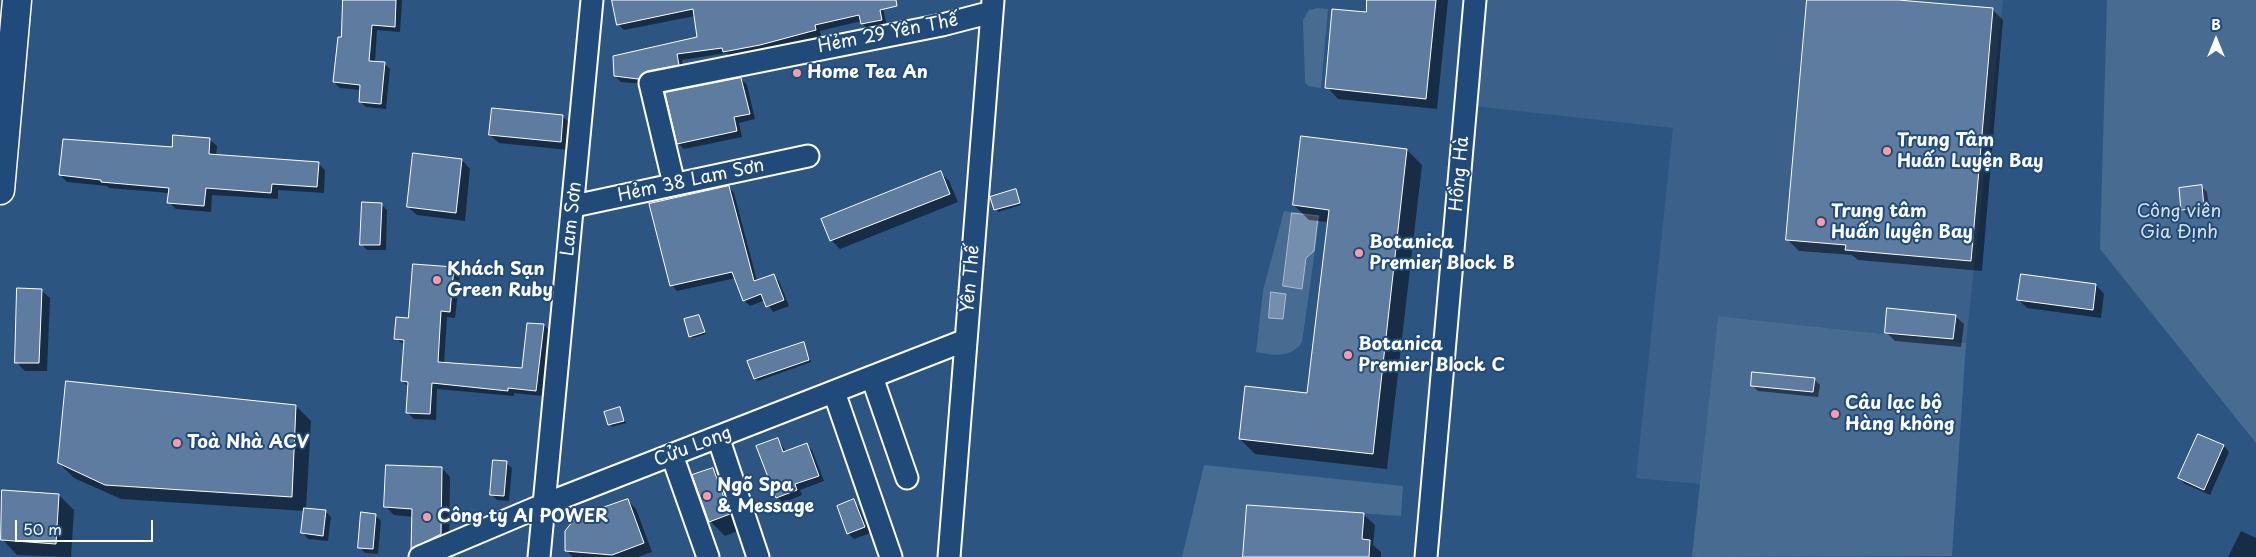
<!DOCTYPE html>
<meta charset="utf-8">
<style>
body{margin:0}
#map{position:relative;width:2256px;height:557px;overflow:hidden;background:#2c5582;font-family:"Playpen Sans",sans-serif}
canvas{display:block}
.north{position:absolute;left:2191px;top:15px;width:50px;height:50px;-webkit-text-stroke:4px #1f4a7a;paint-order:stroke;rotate:0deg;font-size:14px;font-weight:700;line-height:20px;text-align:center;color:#fff}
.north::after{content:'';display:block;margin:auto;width:18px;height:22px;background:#fff;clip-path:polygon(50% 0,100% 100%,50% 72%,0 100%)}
.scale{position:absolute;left:15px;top:520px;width:138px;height:22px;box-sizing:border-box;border:2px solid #fff;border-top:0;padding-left:6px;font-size:15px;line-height:18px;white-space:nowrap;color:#fff;-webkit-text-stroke:4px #1f4a7a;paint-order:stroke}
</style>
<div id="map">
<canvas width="2256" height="557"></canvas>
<div class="north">B</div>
<div class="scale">50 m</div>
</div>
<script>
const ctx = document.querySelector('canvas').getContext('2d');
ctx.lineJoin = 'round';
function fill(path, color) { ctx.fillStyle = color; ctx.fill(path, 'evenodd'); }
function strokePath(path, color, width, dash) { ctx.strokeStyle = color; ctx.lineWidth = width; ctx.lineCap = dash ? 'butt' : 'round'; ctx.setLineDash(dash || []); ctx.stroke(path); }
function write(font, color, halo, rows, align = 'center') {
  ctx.font = font + ' "Playpen Sans",sans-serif'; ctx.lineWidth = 4; ctx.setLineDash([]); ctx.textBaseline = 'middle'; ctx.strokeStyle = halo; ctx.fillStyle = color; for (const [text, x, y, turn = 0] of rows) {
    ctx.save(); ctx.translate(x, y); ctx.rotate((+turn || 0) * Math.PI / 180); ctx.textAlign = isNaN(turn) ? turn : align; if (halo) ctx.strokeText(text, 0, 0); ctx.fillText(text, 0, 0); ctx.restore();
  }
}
fill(new Path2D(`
 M1483,0H2003L1966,343L1718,316L1700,484L1636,478L1673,128L1472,106Z`), '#3b618b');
fill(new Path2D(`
 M2107,0H2256V443L2100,249Z
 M1317,8L1328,9L1321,88L1308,86L1305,82L1303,20L1309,10Z
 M1284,211L1320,215L1302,342C1291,359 1273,355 1256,352L1263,291Z
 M1718,316L1966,343L1952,556L1692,557Z
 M1204,465L1403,486L1401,516L1247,505L1243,557H1182Z`), '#486b92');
const water = new Path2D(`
 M1292,213L1318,216L1314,251L1306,258L1302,289L1283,286Z
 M1271,292L1286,294L1283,319L1269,318Z`);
fill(water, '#748fad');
strokePath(water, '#acbcce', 1);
fill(new Path2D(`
 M344,0H402L400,32L377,30L375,62L384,63L390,69L386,109L366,107L360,102L361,90L340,88L334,82L342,39Z
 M613,0H881L887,26L868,30L861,21L820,31L821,36L766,50L730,57L727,53L682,60L684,70L645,84L621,82L615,76L698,38L695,16L624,30L618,24Z
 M1368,0H1448L1437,109L1338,99L1327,87L1368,14Z
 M1808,0H1883L1992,9L2003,20L1982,271L1858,260L1852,255L1799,251L1788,240Z
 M741,79L747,85L755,119L739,123L742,137L684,149L678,143Z
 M563,116L571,125L569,150L499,143L490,135Z
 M210,140L217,146L216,156L318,163L325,170L324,193L278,190V199L212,195L211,212L176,209L169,202V193L109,188L107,186L67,182L60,175Z
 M1407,150L1422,165L1387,469L1255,454L1240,439L1308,394L1328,222L1309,220L1294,205Z
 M462,160L470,169L465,221L417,215L408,207Z
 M941,173L949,181L958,202L840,249L831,240Z
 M2201,186L2207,192L2210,213L2188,216L2183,210Z
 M729,187L734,193L757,281L773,275L779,281L789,306L773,312L765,300L750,306L744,300L736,278L677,291L672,285Z
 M1015,190L1021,205L998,212L992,198Z
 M381,204L387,210L386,250H367L361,244Z
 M453,268L460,275L455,318L447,317L444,364L523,369L544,325L550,331L542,396L514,393V396L437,389L436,420L414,419L407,412L409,387L402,381L405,345L396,339Z
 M2096,285L2104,294L2101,318L2027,308L2018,299Z
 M41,290L50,298L47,371H25L16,362Z
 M699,316L706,334L693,338L690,336Z
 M1955,316L1964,324L1961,347L1895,341L1886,332Z
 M803,343L811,362L758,381L755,379Z
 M1814,379L1820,385L1818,397L1758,391L1752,385Z
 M296,406L311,421L306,509L325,511L331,517L328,541L308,539L303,533L305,511L121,499L74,478L59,463Z
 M619,409L626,423L612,427L606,413Z
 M2199,435L2224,446L2229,452L2210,495L2185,484L2179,478Z
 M778,439L786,452L807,445L812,450L824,481L800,490L802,495L783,503L777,497Z
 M506,463L512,468L509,501L497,500L491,494Z
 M442,468L450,477L449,543L421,557L412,548L413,517L394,515L385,506Z
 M712,469L727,484L744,529L725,536L710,521Z
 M59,495L74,510L71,557L17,555L3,540Z
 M627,500L636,509L652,552L638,557H573L566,550Z
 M853,501L859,507L870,533L854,539L848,533L838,507Z
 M1363,514L1375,525L1373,545L1381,552V557H1244Z
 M375,515L381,521L378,554L365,553L360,547Z
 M2241,531L2256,538V557H2228Z`), '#0007');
const building = new Path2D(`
 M343,0H396L395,27L372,25L369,61L385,62L381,104L359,102L360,85L333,82L338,37H341Z
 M612,0H896L897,6L880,10L882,20L861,24L859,15L815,25L816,30L760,45L723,52L722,48L677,54L679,65L647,71L638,79L614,76L613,56L697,37L693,9L617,25Z
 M1367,0H1436L1426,99L1325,88L1332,9L1366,12Z
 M1807,0H1898L1993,8L1971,261L1845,250L1846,245L1786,240Z
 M741,78L750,114L734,117L737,131L677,144L665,93Z
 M492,108L563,115L561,142L489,135Z
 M173,135L210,138L209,154L319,162L317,187L272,184L271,193L206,188L204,206L167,203L169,188L101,182V180L59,175L63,139L172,147Z
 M1301,136L1407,149L1373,454L1239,439L1245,386L1307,393L1329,210L1293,205Z
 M413,153L462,159L456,213L407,207Z
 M941,171L950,194L830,241L821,219Z
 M2202,185L2204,208L2181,210L2179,188Z
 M729,186L754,281L774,274L784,300L766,307L761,294L743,301L732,272L670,286L649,204Z
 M1016,189L1020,203L994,210L990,197Z
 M362,202L382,203L380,245H360Z
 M413,264L454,267L450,312L441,311L438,362L522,368L527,323L544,324L536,391L508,388V391L432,383L430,414L406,413L408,382L401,381L404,340L394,339L396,317L408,318Z
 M2021,274L2096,284L2093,310L2017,300Z
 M17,288L42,289L39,363H15Z
 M1887,308L1956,315L1953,339L1885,333Z
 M699,315L705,332L689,337L684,319Z
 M804,342L809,360L754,379L747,361Z
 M1752,372L1815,378L1813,392L1751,386Z
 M66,381L296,405L292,497L105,485L58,463Z
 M620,407L624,421L608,425L604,412Z
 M2198,434L2224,445L2204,490L2178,478Z
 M778,438L783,452L807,443L819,476L795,484L797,490L776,498L756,446Z
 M493,460L507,461L504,496L490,495Z
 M386,465L442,467L441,534L411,549L412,509L384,507Z
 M713,468L730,514L709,522L692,475Z
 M2,490L59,494L56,544L1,540Z
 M628,499L644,543L612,555L565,551V531L576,517Z
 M854,499L865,527L847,534L837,506Z
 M1247,505L1364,513L1362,539L1370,540L1369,557H1243Z
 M304,508L326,510L323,536L301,533Z
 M361,512L376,514L373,549L358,548Z`);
fill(building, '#5e7c9f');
strokePath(building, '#fff', 1);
const minor = new Path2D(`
 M674,184L650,83L942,25L992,12
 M574,206L808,156
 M872,377L907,478
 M834,392L891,557
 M718,437L758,557
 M672,455L708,557
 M420,557L543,505L966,340
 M539,557L592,0
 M949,557L993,0
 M1426,557L1475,0`);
const major = new Path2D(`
 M0,190L17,0`);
strokePath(minor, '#fff', 25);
strokePath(major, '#fff', 31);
strokePath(minor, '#1f4a7a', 21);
strokePath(major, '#1f4a7a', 28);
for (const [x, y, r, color] of [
 [797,73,5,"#ff9aa2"],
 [1887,151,5,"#ff9aa2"],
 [1821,222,5,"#ff9aa2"],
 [1359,253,5,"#ff9aa2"],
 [437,280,5,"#ff9aa2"],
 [1348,355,5,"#ff9aa2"],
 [1835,414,5,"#ff9aa2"],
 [177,443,5,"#ff9aa2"],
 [707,496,5,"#ff9aa2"],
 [427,517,5,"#ff9aa2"]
]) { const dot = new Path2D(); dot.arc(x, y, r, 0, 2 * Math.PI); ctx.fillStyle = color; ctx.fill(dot); strokePath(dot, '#1f4a7a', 2); }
write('18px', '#fff', '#1f4a7a', [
 ["Hẻm 29 Yên Thế",888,34,-11],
 ["Hồng Hà",1460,174,-85],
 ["Hẻm 38 Lam Sơn",691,181,-12],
 ["Lam Sơn",572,219,-84],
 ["Yên Thế",971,279,-85],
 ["Cửu Long",693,447,-21]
]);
write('bold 18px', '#fff', '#1f4a7a', [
 ["Home Tea An",807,73],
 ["Trung Tâm",1897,141],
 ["Huấn Luyện Bay",1897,162],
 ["Trung tâm",1831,212],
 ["Huấn luyện Bay",1831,233],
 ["Botanica",1369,243],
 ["Premier Block B",1369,264],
 ["Khách Sạn",447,270],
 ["Green Ruby",447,291],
 ["Botanica",1358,345],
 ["Premier Block C",1358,366],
 ["Câu lạc bộ",1845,404],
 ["Hàng không",1845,425],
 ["Toà Nhà ACV",187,443],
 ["Ngõ Spa",717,486],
 ["& Message",717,507],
 ["Công ty AI POWER",437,517]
], 'left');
write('18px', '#dae1e9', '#1f4a7a', [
 ["Công viên",2179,212],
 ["Gia Định",2179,233]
]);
</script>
